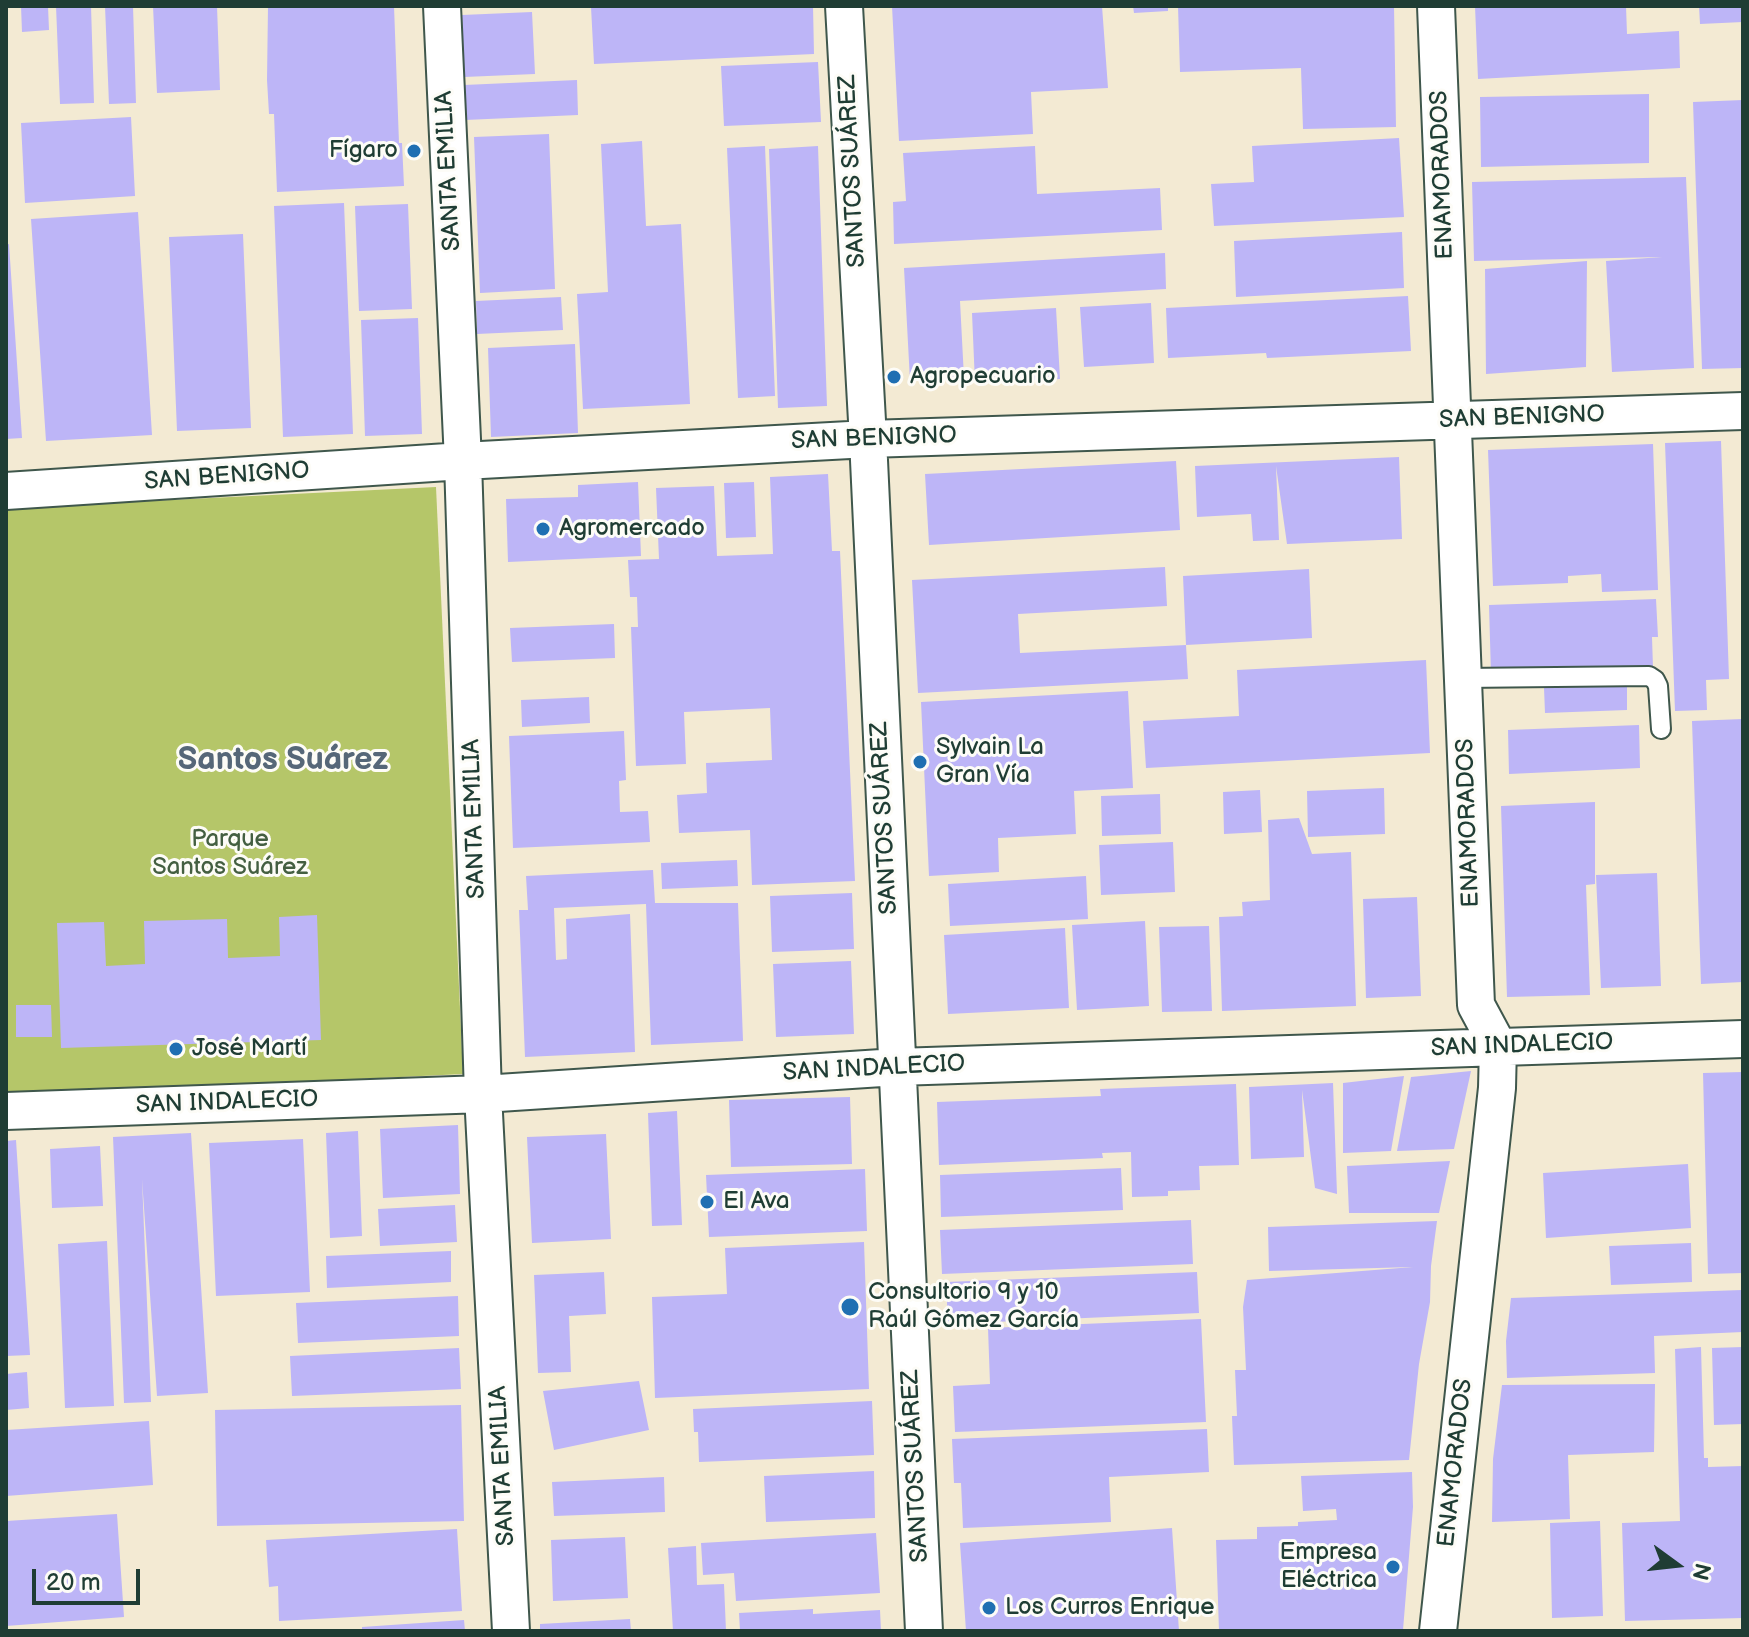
<!DOCTYPE html>
<meta charset="utf-8">
<style>
body{margin:0}
#map{position:relative;width:1749px;height:1637px;overflow:hidden;background:#f3ead3;font-family:"Balsamiq Sans",sans-serif}
canvas{display:block}
.frame{position:absolute;inset:0;border:8px solid #1f3d34;pointer-events:none}
.north{position:absolute;left:1637px;top:1525px;width:80px;height:80px;-webkit-text-stroke:6px #fdfcf7;paint-order:stroke;rotate:105deg;font-size:22px;font-weight:700;line-height:32px;text-align:center;color:#1f3d34}
.north::after{content:'';display:block;margin:auto;width:28px;height:36px;background:#1f3d34;clip-path:polygon(50% 0,100% 100%,50% 72%,0 100%)}
.scale{position:absolute;left:32px;top:1569px;width:108px;height:36px;box-sizing:border-box;border:4px solid #1f3d34;border-top:0;padding-left:10px;font-size:24px;line-height:28px;white-space:nowrap;color:#1f3d34;-webkit-text-stroke:6px #fdfcf7;paint-order:stroke}
</style>
<div id="map">
<canvas width="1749" height="1637"></canvas>
<div class="frame"></div>
<div class="north">N</div>
<div class="scale">20 m</div>
</div>
<script>
const ctx = document.querySelector('canvas').getContext('2d');
ctx.lineJoin = 'round';
function fill(path, color) { ctx.fillStyle = color; ctx.fill(path, 'evenodd'); }
function strokePath(path, color, width, dash) { ctx.strokeStyle = color; ctx.lineWidth = width; ctx.lineCap = dash ? 'butt' : 'round'; ctx.setLineDash(dash || []); ctx.stroke(path); }
function write(font, color, halo, rows, align = 'center') {
  ctx.font = font + ' "Balsamiq Sans",sans-serif'; ctx.lineWidth = 6; ctx.setLineDash([]); ctx.textBaseline = 'middle'; ctx.strokeStyle = halo; ctx.fillStyle = color; for (const [text, x, y, turn = 0] of rows) {
    ctx.save(); ctx.translate(x, y); ctx.rotate((+turn || 0) * Math.PI / 180); ctx.textAlign = isNaN(turn) ? turn : align; if (halo) ctx.strokeText(text, 0, 0); ctx.fillText(text, 0, 0); ctx.restore();
  }
}
fill(new Path2D(`
 M436,487L463,1074L6,1096V508Z`), '#b5c669');
fill(new Path2D(`
 M21,6H48L49,30L22,32Z
 M56,6H91L94,103L60,104Z
 M105,6H133L136,103L109,104Z
 M153,6H217L220,90L157,93Z
 M268,6H394L399,143H402L404,186L277,192L274,114H269L267,80Z
 M813,6L814,54L594,64L591,7Z
 M892,6H1102L1108,88L1031,92L1033,134L899,141Z
 M1133,6H1168V11L1134,13Z
 M1178,6H1394L1396,127L1303,129L1301,68L1180,72Z
 M1475,6H1626L1627,34L1679,31L1680,68L1478,79Z
 M1699,6H1743V22L1700,24Z
 M532,12L535,74L464,77L462,15Z
 M818,62L821,122L724,126L721,66Z
 M577,80L578,115L465,120L464,85Z
 M1649,94V163L1481,167L1480,97Z
 M1743,100V368L1702,369L1693,102Z
 M131,117L135,196L25,203L21,123Z
 M549,134L555,289L480,293L474,137Z
 M1399,138L1404,217L1214,226L1211,184L1254,182L1252,146Z
 M642,141L646,226L681,224L690,404L583,409L577,294L608,292L601,144Z
 M765,146L775,396L738,398L727,148Z
 M818,146L827,406L778,408L769,149Z
 M1035,146L1037,194L1160,188L1162,230L894,244L893,202L906,201L903,153Z
 M1686,177L1694,368L1612,372L1606,261L1662,257L1474,261L1472,182Z
 M344,203L353,434L283,437L274,206Z
 M408,204L412,309L359,311L355,206Z
 M138,212L152,435L46,441L31,219Z
 M1402,232L1404,288L1236,297L1234,241Z
 M243,234L251,428L177,431L169,237Z
 M9,244L22,438L6,439V245Z
 M1165,253L1166,289L960,301L964,378L910,381L904,268Z
 M1587,261L1586,367L1486,374L1485,269Z
 M1408,296L1411,351L1267,358L1266,353L1168,358L1166,308Z
 M561,297L563,330L477,334L476,301Z
 M1151,303L1154,363L1084,367L1080,307Z
 M1056,308L1060,379L975,383L972,313Z
 M418,318L422,434L365,436L361,320Z
 M575,344L578,433L491,437L488,348Z
 M1721,441L1729,679L1706,680L1707,710L1675,711L1665,443Z
 M1653,444L1658,590L1602,592L1601,574L1568,576V583L1493,586L1488,450Z
 M1399,457L1402,539L1287,544L1276,466L1279,540L1253,541L1251,514L1197,517L1195,466Z
 M1176,461L1180,530L929,545L925,474Z
 M828,474L832,551H840L855,881L752,885L750,830L679,833L677,795L707,793L706,763L772,760L770,708L684,712L686,764L636,766L631,627H638L637,597H630L628,560L659,559L656,488L714,486L717,556L773,554L770,477Z
 M638,482L641,556L508,562L506,499L578,497V485Z
 M754,482L756,537L726,538L724,483Z
 M1165,567L1167,606L1018,614L1020,653L1186,645L1188,679L918,693L912,580Z
 M1309,569L1312,638L1186,645L1183,576Z
 M1656,599L1658,637H1652L1653,668L1491,675L1489,605Z
 M614,624L615,658L512,662L510,628Z
 M1426,660L1430,753L1146,768L1143,721L1239,716L1237,670Z
 M1627,685V710L1545,713L1544,688Z
 M1128,691L1133,788L1074,791L1076,834L998,838L999,872L929,876L921,702Z
 M589,697L590,723L522,727L521,700Z
 M1743,719V982L1701,984L1692,721Z
 M1639,725L1640,768L1509,774L1508,730Z
 M624,731L626,780L619,781L620,812L648,811L650,842L513,848L509,736Z
 M1384,788L1385,834L1308,837L1307,791Z
 M1260,790L1262,832L1224,834L1223,792Z
 M1160,794L1161,834L1102,836L1101,796Z
 M1595,802V884L1586,885L1590,995L1507,997L1501,806Z
 M1299,818L1312,854L1351,852L1356,1006L1222,1011L1219,917L1243,916L1242,902L1270,900L1268,820Z
 M1173,842L1175,892L1101,895L1099,845Z
 M737,860L738,886L662,889L661,863Z
 M653,870L655,903H738L743,1041L651,1045L646,904L554,908L556,960L567,959L566,919L630,914L635,1052L525,1057L519,910H528L526,876Z
 M1657,873L1661,986L1601,988L1596,875Z
 M1086,876L1088,919L950,926L948,884Z
 M852,893L854,949L772,952L770,896Z
 M1417,897L1421,996L1366,998L1363,899Z
 M317,915L321,1040L61,1048L57,923L104,922L106,966L145,964L144,921L227,919L228,958L280,956L279,917Z
 M1145,921L1149,1006L1077,1010L1072,925Z
 M1209,926L1212,1011L1162,1012L1159,927Z
 M1065,928L1069,1008L948,1014L944,935Z
 M851,961L854,1034L776,1037L773,964Z
 M16,1005H51L52,1037H16Z
 M1471,1071L1454,1149L1397,1151L1411,1077Z
 M1743,1072V1273L1708,1274L1703,1073Z
 M1404,1076L1391,1151L1343,1153V1083Z
 M1333,1083L1337,1194L1315,1188L1302,1090L1304,1157L1251,1159L1249,1087Z
 M1236,1084L1239,1165L1199,1166L1200,1190L1168,1191V1196L1132,1197L1131,1152L1102,1153L1103,1158L939,1165L937,1102L1101,1096L1100,1089Z
 M850,1097L852,1164L731,1167L729,1100Z
 M677,1111L682,1225L652,1226L648,1113Z
 M458,1125L460,1194L383,1198L380,1129Z
 M358,1131L362,1236L330,1238L326,1133Z
 M191,1133L208,1393L157,1396L142,1179L151,1402L124,1403L113,1137Z
 M606,1134L611,1239L532,1243L527,1137Z
 M303,1139L310,1292L216,1296L209,1143Z
 M16,1140L30,1355L6,1356V1141Z
 M100,1146L103,1206L52,1208L50,1149Z
 M1450,1161L1439,1213H1349L1347,1166Z
 M1688,1164L1691,1228L1546,1238L1543,1173Z
 M1121,1168L1123,1210L941,1217L940,1175Z
 M865,1169L867,1231L709,1237L706,1175Z
 M455,1205L457,1242L380,1246L378,1209Z
 M1191,1220L1193,1264L942,1274L940,1230Z
 M1437,1221L1431,1266L1430,1302L1419,1364L1409,1460L1234,1465L1232,1416H1237L1235,1370H1246L1243,1307L1247,1280L1413,1267L1269,1271L1268,1227Z
 M107,1241L114,1406L65,1408L58,1244Z
 M864,1242L869,1389L655,1398L652,1297L727,1294L725,1248Z
 M1691,1243L1692,1282L1611,1285L1609,1246Z
 M451,1251V1282L327,1288L326,1256Z
 M604,1272L606,1314L569,1316L571,1372L538,1373L534,1275Z
 M1197,1272L1199,1313L948,1324L946,1282Z
 M1742,1290L1743,1332L1654,1336L1655,1373L1507,1378L1506,1341L1511,1298Z
 M458,1296L459,1336L298,1343L296,1303Z
 M1201,1319L1206,1422L955,1432L953,1386L990,1384L988,1328Z
 M1701,1347L1704,1458H1708V1467L1743,1466V1618L1625,1621L1622,1523L1680,1521L1675,1349Z
 M1743,1347V1424L1714,1425L1712,1348Z
 M459,1348L461,1389L292,1396L290,1356Z
 M27,1372L29,1408L6,1410V1374Z
 M639,1381L649,1430L554,1450L543,1391Z
 M1655,1384L1654,1452L1568,1455L1570,1519L1492,1522L1493,1459L1502,1385Z
 M872,1401L874,1455L699,1462L698,1432H694L693,1409Z
 M461,1405L464,1521L217,1526L215,1410Z
 M149,1421L153,1485L6,1496V1430Z
 M1207,1429L1209,1472L1109,1477L1111,1522L963,1528L961,1483H954L952,1439Z
 M874,1471L875,1518L766,1522L764,1476Z
 M1412,1472L1413,1507L1403,1630L1219,1631L1216,1540L1257,1539V1527L1298,1526V1522L1337,1520L1336,1509L1303,1511L1301,1476Z
 M664,1477L665,1512L554,1516L552,1482Z
 M117,1514L124,1617L6,1626V1521Z
 M1600,1521L1603,1616L1552,1618L1550,1523Z
 M1172,1528L1179,1631H966L960,1543Z
 M457,1529L462,1611L279,1621L278,1586L269,1587L266,1540Z
 M876,1533L880,1593L736,1601L734,1573L703,1575L701,1543Z
 M625,1537L628,1598L553,1601L551,1540Z
 M696,1546L697,1585L724,1584L726,1631H673L668,1548Z
 M813,1609V1614L880,1610L881,1631H740L739,1613Z
 M630,1619L631,1631H540V1624Z
 M464,1620L465,1631H362V1627Z`), '#bdb5f7');
const service = new Path2D(`
 M1463,678L1649,676L1655,680L1658,686L1661,729`);
const minor = new Path2D(`
 M442,6L463,461L483,1094L511,1631
 M844,6L868,439L924,1631
 M1436,6L1476,1005L1498,1046L1497,1088L1438,1631
 M6,491L463,461L868,439L1743,411
 M6,1111L483,1094L897,1067L1743,1039`);
strokePath(service, '#3f574c', 22);
strokePath(minor, '#3f574c', 40);
strokePath(service, '#fff', 18);
strokePath(minor, '#fff', 36);
for (const [x, y, r, color] of [
 [414,151,8,"#1f6fb2"],
 [894,377,8,"#1f6fb2"],
 [543,529,8,"#1f6fb2"],
 [920,762,8,"#1f6fb2"],
 [176,1049,8,"#1f6fb2"],
 [707,1202,8,"#1f6fb2"],
 [850,1307,10,"#1f6fb2"],
 [1393,1567,8,"#1f6fb2"],
 [989,1608,8,"#1f6fb2"]
]) { const dot = new Path2D(); dot.arc(x, y, r, 0, 2 * Math.PI); ctx.fillStyle = color; ctx.fill(dot); strokePath(dot, '#fdfcf7', 3); }
write('24px', '#1f3d34', '#fdfcf7', [
 ["Fígaro",398,151,"right"],
 ["Agropecuario",910,377],
 ["Agromercado",559,529],
 ["Sylvain La",936,748],
 ["Gran Vía",936,776],
 ["José Martí",192,1049],
 ["El Ava",723,1202],
 ["Consultorio 9 y 10",868,1293],
 ["Raúl Gómez García",868,1321],
 ["Empresa",1377,1553,"right"],
 ["Eléctrica",1377,1581,"right"],
 ["Los Curros Enrique",1005,1608]
], 'left');
write('24px', '#1f3d34', '#fdfcf7', [
 ["SANTA EMILIA",449,171,-93],
 ["SANTOS SUÁREZ",853,171,-93],
 ["ENAMORADOS",1443,175,-92],
 ["SAN BENIGNO",1522,418,-2],
 ["SAN BENIGNO",874,439,-2],
 ["SAN BENIGNO",227,477,-4],
 ["SANTOS SUÁREZ",885,818,-93],
 ["SANTA EMILIA",475,819,-92],
 ["ENAMORADOS",1469,823,-92],
 ["SAN INDALECIO",1522,1046,-2],
 ["SAN INDALECIO",874,1069,-3],
 ["SAN INDALECIO",227,1103,-2],
 ["ENAMORADOS",1456,1463,-84],
 ["SANTA EMILIA",503,1466,-93],
 ["SANTOS SUÁREZ",916,1466,-93]
]);
write('24px', '#445f41', '#fdfcf7', [
 ["Parque",230,840],
 ["Santos Suárez",230,868]
]);
write('bold 32px', '#566778', '#fdfcf7', [
 ["Santos Suárez",283,761]
]);
</script>
